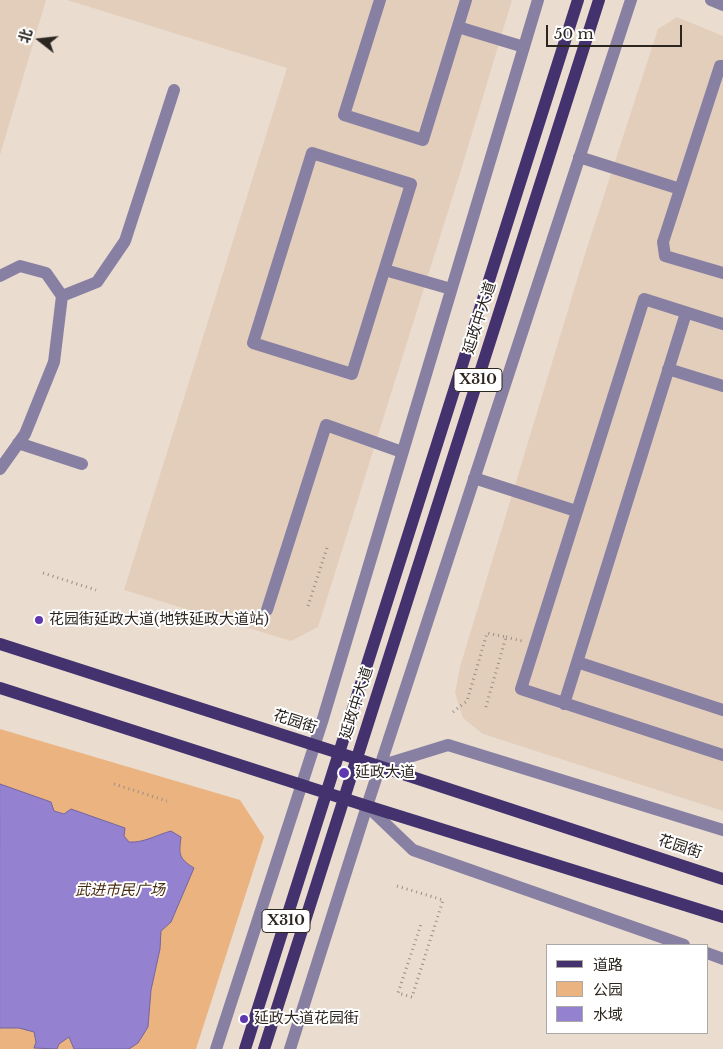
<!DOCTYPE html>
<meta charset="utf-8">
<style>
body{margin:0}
#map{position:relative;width:723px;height:1049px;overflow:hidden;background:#eadccf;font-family:"Libre Baskerville","Noto Sans SC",serif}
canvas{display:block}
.legend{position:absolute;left:546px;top:944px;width:162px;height:90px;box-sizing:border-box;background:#fff;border:1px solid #aba8a6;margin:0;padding:6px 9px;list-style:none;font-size:15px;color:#2c2621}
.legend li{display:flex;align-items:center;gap:10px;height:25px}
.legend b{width:25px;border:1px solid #aba8a6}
.north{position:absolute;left:15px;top:15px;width:50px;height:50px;-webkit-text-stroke:4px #fff;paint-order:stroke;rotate:286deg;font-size:14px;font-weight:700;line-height:20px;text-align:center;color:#2c2621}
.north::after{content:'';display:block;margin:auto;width:18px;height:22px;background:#2c2621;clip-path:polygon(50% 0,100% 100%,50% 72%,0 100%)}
.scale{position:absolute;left:546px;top:25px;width:136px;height:22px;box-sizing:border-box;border:2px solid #2c2621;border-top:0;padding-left:6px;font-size:15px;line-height:18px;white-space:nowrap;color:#2c2621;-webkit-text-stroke:4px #fff;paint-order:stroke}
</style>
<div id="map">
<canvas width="723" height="1049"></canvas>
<ul class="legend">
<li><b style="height:6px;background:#43326e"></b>道路</li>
<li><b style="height:14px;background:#eab380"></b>公园</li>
<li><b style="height:14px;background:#9482d1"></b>水域</li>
</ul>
<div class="north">北</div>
<div class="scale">50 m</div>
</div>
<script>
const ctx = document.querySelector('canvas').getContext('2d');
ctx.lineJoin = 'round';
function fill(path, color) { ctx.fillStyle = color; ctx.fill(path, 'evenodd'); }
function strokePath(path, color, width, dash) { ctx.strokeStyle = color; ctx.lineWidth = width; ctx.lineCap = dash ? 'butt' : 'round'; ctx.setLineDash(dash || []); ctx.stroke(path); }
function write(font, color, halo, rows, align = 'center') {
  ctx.font = font + ' "Libre Baskerville","Noto Sans SC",serif'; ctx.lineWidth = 4; ctx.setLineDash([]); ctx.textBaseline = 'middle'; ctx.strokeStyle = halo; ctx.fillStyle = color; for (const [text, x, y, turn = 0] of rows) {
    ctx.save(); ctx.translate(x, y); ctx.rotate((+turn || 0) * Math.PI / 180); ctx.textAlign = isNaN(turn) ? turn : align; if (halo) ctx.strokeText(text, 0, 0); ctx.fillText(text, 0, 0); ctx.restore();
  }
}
fill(new Path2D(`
 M0,0H46L0,155Z
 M67,0H512L461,170L318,627L291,641L124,590L287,68Z
 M677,17L723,36V811L483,734L463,718L455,693L460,667L584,257L658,29Z`), '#e3cebc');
fill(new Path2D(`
 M0,729L240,800L264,837L196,1049H0Z`), '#eab380');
const water = new Path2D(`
 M0,784L51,802L54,811L64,814L71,809L125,828L124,836L129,842C144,843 156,835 171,831L181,837C179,854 178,858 194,868L171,922L161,931L160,949L151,990L148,1027L138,1043L129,1049H74L69,1037L59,1044L57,1049L34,1048L36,1042L34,1032L19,1028H0Z`);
fill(water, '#9482d1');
strokePath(water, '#75669c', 1);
strokePath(new Path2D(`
 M43,573L96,590
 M308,606L328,545
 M506,637L522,641
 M453,712L467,701L487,633L506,637L485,710
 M114,784L167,801
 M397,886L443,900L412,997L398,993L421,924`), '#998e85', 3, [1, 4]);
strokePath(new Path2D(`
 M380,0L344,115L423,140L466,0
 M711,0L723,5
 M458,27L524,47
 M723,66H720L663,242L665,256L723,273
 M312,153L411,184L352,374L253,343Z
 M579,157L680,189
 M385,270L451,289
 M0,276L20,266L46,273L62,296L54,362L25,434L0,469
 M62,296L97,282L125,241L174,90
 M723,324L644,299L521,689L723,755
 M668,369L723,386
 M18,443L82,464
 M474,478L576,511
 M267,610L326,425L402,452
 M577,662L723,710
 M564,704L686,313
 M380,766L448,745L723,830
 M367,806L413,850L684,945
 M707,953L723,959
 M216,1049L322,722L538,0
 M290,1049L367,806L631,0`), '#8780a3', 12);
strokePath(new Path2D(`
 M0,644L339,753L723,879
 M0,688L367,806L723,917
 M245,1049L578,0
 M264,1049L599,0`), '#43326e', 12);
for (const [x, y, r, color] of [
 [39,620,5,"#6037af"],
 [344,773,6,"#6037af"],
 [244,1019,5,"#6037af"]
]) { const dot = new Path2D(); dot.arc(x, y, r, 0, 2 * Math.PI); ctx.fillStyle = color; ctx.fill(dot); strokePath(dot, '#fff', 2); }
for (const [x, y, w] of [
 [478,380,48],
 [286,921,48]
]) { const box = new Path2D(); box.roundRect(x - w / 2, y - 11.5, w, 23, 4); ctx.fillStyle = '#fff'; ctx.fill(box); strokePath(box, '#2c2621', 1); }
write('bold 14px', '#2c2621', null, [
 ["X310",478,380],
 ["X310",286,921]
]);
write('15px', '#2c2621', '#fff', [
 ["延政中大道",480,318,-72],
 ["延政中大道",357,703,-72],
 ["花园街",295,722,18],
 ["花园街",680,847,18]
]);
write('15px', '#2c2621', '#fff', [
 ["花园街延政大道(地铁延政大道站)",49,620],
 ["延政大道",355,773],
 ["延政大道花园街",254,1019]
], 'left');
write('italic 15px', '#492d10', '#fff', [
 ["武进市民广场",120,891]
]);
</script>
